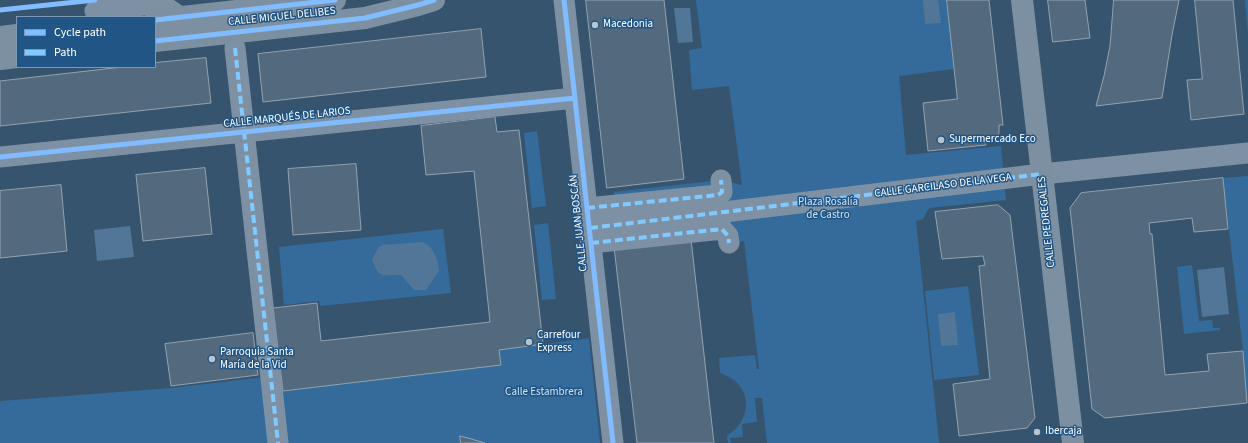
<!DOCTYPE html>
<meta charset="utf-8">
<style>
body{margin:0}
#map{position:relative;width:1248px;height:443px;overflow:hidden;background:#37546e;font-family:"Source Sans 3",sans-serif}
canvas{display:block}
.legend{position:absolute;left:16px;top:16px;width:140px;height:52px;box-sizing:border-box;background:#205585;border:1px solid #7999b6;margin:0;padding:5px 7px;list-style:none;font-size:12px;color:#fff}
.legend li{display:flex;align-items:center;gap:8px;height:20px}
.legend b{width:20px;border:1px solid #7999b6}
</style>
<div id="map">
<canvas width="1248" height="443"></canvas>
<ul class="legend">
<li><b style="height:5px;background:#80bcff"></b>Cycle path</li>
<li><b style="height:5px;background:#80caff"></b>Path</li>
</ul>
</div>
<script>
const ctx = document.querySelector('canvas').getContext('2d');
ctx.lineJoin = 'round';
function fill(path, color) { ctx.fillStyle = color; ctx.fill(path, 'evenodd'); }
function strokePath(path, color, width, dash) { ctx.strokeStyle = color; ctx.lineWidth = width; ctx.lineCap = dash ? 'butt' : 'round'; ctx.setLineDash(dash || []); ctx.stroke(path); }
function write(font, color, halo, rows, align = 'center') {
  ctx.font = font + ' "Source Sans 3",sans-serif'; ctx.lineWidth = 3; ctx.setLineDash([]); ctx.textBaseline = 'middle'; ctx.strokeStyle = halo; ctx.fillStyle = color; for (const [text, x, y, turn = 0] of rows) {
    ctx.save(); ctx.translate(x, y); ctx.rotate((+turn || 0) * Math.PI / 180); ctx.textAlign = isNaN(turn) ? turn : align; if (halo) ctx.strokeText(text, 0, 0); ctx.fillText(text, 0, 0); ctx.restore();
  }
}
fill(new Path2D(`
 M696,0H947L954,69L899,76L906,155L1001,146L1006,200L929,208L923,219L916,221L939,443H767L762,398H755L757,422L742,424L743,437L730,438L731,443H728L727,436C754,419 753,383 720,373L719,358L755,355L757,369H759L744,241L729,243L690,236L620,244L614,192L721,180L742,185L729,86L692,90L689,50L702,48Z
 M1245,0H1248V35Z
 M537,131L546,206L532,208L524,133Z
 M1248,176V403H1247L1243,351L1223,178Z
 M548,223L556,299L542,300L534,225Z
 M443,229L451,293L320,306L319,301L284,305L279,247Z
 M1192,265L1199,321L1212,320L1213,328H1220V330L1184,334L1177,267Z
 M968,286L979,375L934,380L925,291Z
 M589,338L600,443H0V401L171,388L281,375L283,391L501,365L499,350Z`), '#346b9b');
fill(new Path2D(`
 M923,0H938L941,23L925,24Z
 M674,8H690L693,42L678,43Z
 M130,226L134,257L97,261L94,230Z
 M423,242C434,247 438,260 439,271L426,290H414L401,275C383,275 378,279 372,259L379,247L383,245Z
 M1224,267L1229,314L1202,317L1197,270Z
 M955,312L958,345L941,346L938,314Z`), '#517697');
const building = new Path2D(`
 M586,0H664L684,179L607,188Z
 M947,0H989L1003,125H999V133L996,138L990,141L985,142L986,145L928,151L923,103L957,99Z
 M1048,0H1085L1090,38L1053,42Z
 M1114,0H1179L1172,35L1162,98L1096,106L1104,76L1110,46Z
 M1195,0H1233L1244,114L1191,120L1187,80L1202,79Z
 M481,29L486,77L263,102L258,54Z
 M206,58L211,103L0,126V81L122,67H155V63Z
 M495,117L497,132L519,130L543,344L499,350L501,365L283,391L273,308L317,303L321,341L490,322L474,171L426,175L421,126Z
 M356,164L361,230L293,235L288,169Z
 M205,168L212,234L143,241L136,175Z
 M1223,178L1228,229L1194,232L1192,218L1149,223L1150,234H1152L1165,375L1209,371L1207,354L1243,351L1247,403L1105,418L1092,409L1070,208L1081,193Z
 M61,185L67,251L0,258V191Z
 M998,205L1010,215L1035,418L1027,428L959,436L953,384L990,379L979,266L985,265L983,256L942,259L935,212Z
 M691,239L714,443H637L614,247Z
 M253,333L258,375L171,386L165,344Z
 M460,436L468,438L485,443H461Z`);
fill(building, '#536a7e');
strokePath(building, '#91a3b2', 1);
strokePath(new Path2D(`
 M564,0L613,443
 M95,11L160,3L180,17
 M235,48L278,443
 M0,157L575,98
 M587,208L718,195L722,192L721,180
 M590,228L1042,174L1248,153
 M591,243L722,229L728,236L729,243`), '#7e91a4', 21);
strokePath(new Path2D(`
 M1022,0L1073,443
 M155,20L335,0
 M0,37L17,35
 M155,41L365,18L418,5L434,0
 M0,59L17,57`), '#7d90a1', 22);
strokePath(new Path2D(`
 M235,48L278,443
 M587,208L718,195L722,192L721,180
 M590,228L1042,174
 M591,243L722,229L728,236L729,243`), '#80caff', 4, [8, 4]);
strokePath(new Path2D(`
 M564,0L613,443
 M0,10L95,0
 M155,20L335,0
 M155,41L365,18L418,5L434,0
 M0,157L575,98`), '#80bcff', 5);
for (const [x, y, r, color] of [
 [595,25,4,"#b9c3cc"],
 [941,140,4,"#b9c3cc"],
 [529,342,4,"#b9c3cc"],
 [212,359,4,"#b9c3cc"],
 [1037,432,4,"#b9c3cc"]
]) { const dot = new Path2D(); dot.arc(x, y, r, 0, 2 * Math.PI); ctx.fillStyle = color; ctx.fill(dot); strokePath(dot, '#205585', 1.5); }
write('11px', '#fff', '#205585', [
 ["CALLE MIGUEL DELIBES",282,17,-6],
 ["CALLE MARQUÉS DE LARIOS",287,118,-6],
 ["CALLE GARCILASO DE LA VEGA",943,186,-7],
 ["CALLE PEDREGALES",1047,222,-96],
 ["CALLE JUAN BOSCÁN",579,223,-96]
]);
write('11px', '#fff', '#205585', [
 ["Macedonia",603,25],
 ["Supermercado Eco",949,140],
 ["Carrefour",537,336],
 ["Express",537,349],
 ["Parroquia Santa",220,353],
 ["María de la Vid",220,366],
 ["Ibercaja",1045,432]
], 'left');
write('11px', '#cde4f7', '#205585', [
 ["Plaza Rosalía",828,203],
 ["de Castro",828,216],
 ["Calle Estambrera",544,393]
]);
</script>
